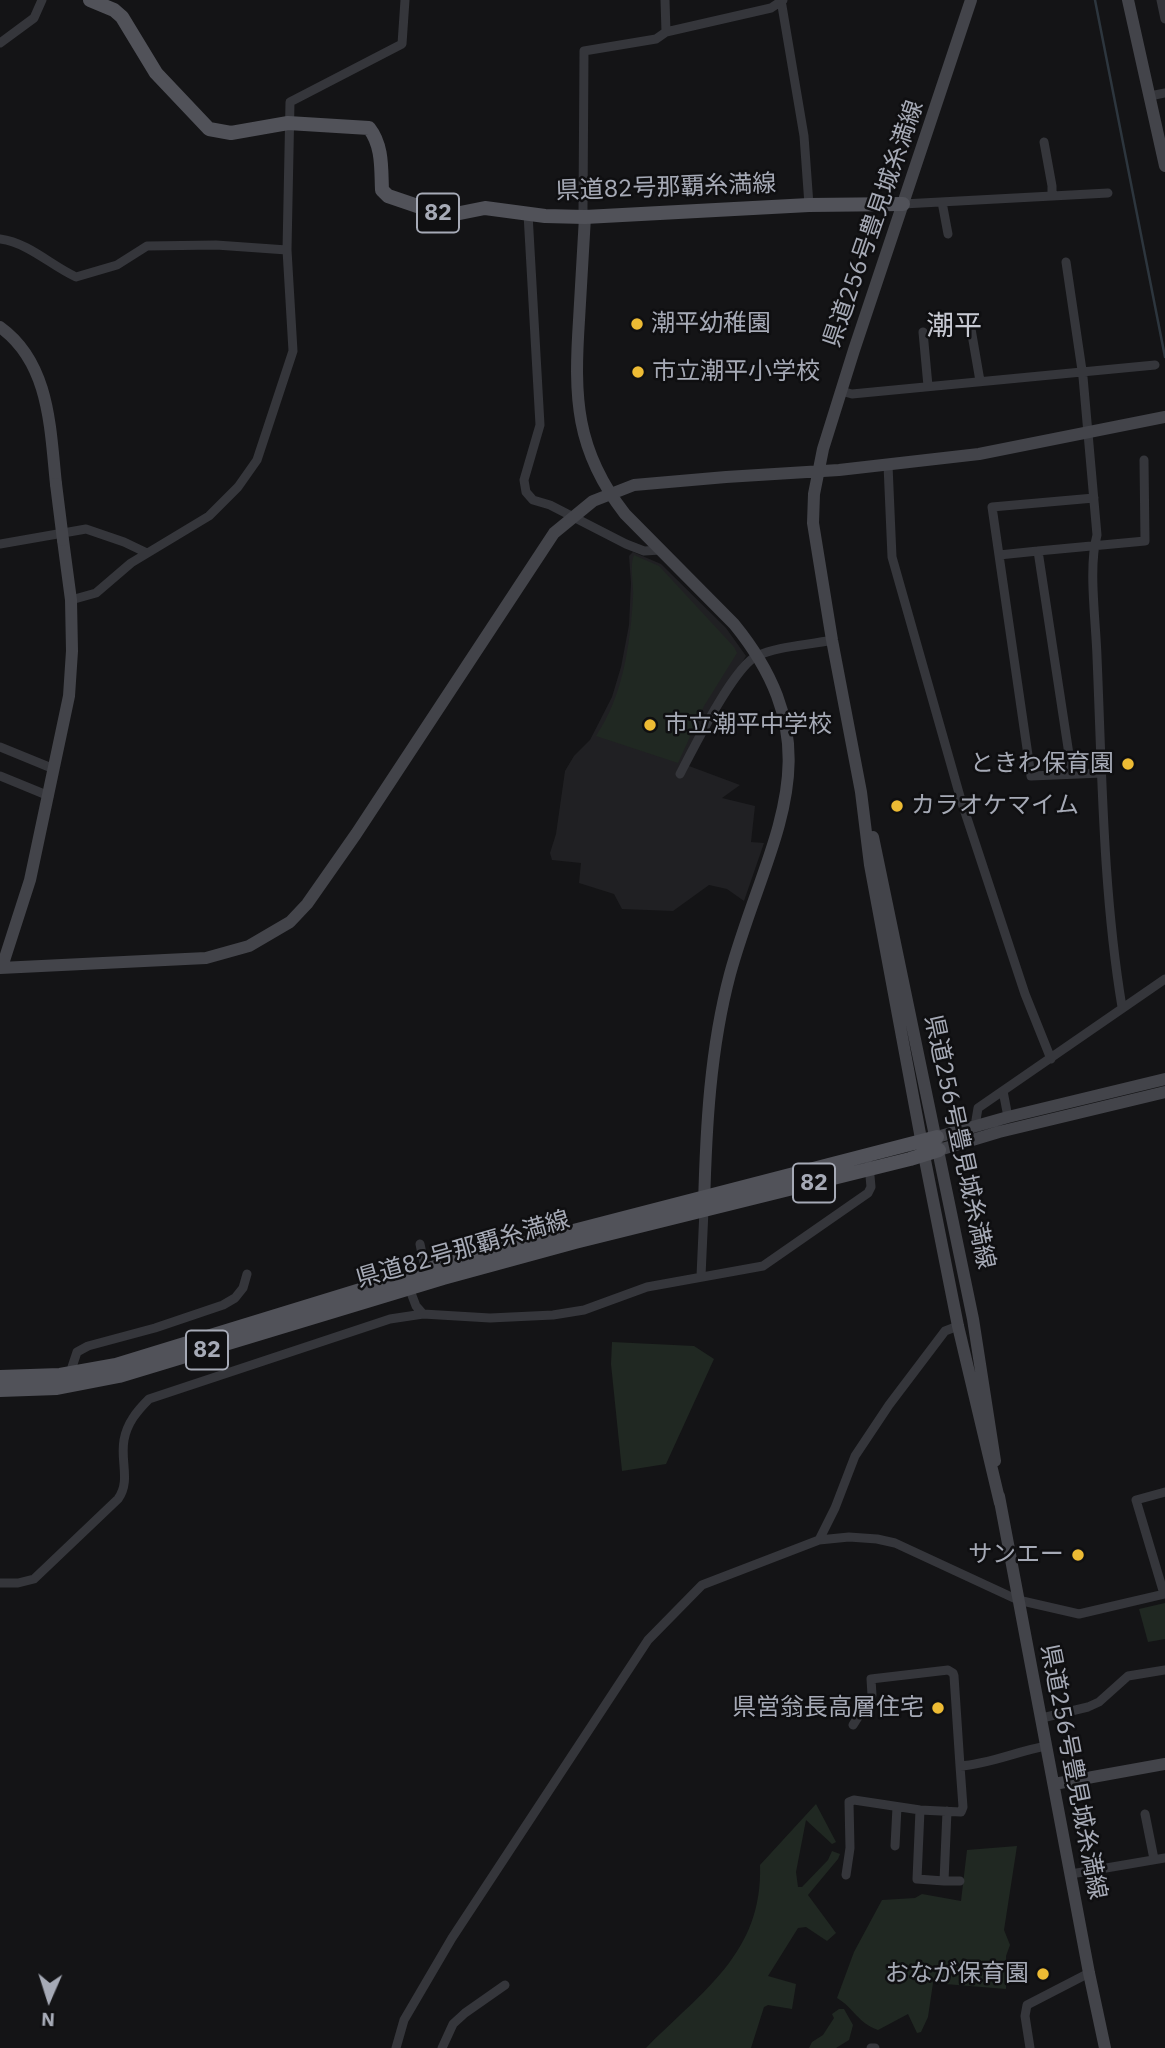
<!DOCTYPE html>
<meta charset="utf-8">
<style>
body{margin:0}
#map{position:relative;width:1165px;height:2048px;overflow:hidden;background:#141416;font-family:"IBM Plex Sans",sans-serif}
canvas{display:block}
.north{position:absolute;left:14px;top:1964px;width:70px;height:70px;-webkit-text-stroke:5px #0f0f11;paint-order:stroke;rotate:183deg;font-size:19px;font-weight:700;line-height:28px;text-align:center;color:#a6aab6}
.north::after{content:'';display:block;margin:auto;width:24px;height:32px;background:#a6aab6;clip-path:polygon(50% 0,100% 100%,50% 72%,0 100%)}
</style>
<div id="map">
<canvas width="1165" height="2048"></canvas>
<div class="north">N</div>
</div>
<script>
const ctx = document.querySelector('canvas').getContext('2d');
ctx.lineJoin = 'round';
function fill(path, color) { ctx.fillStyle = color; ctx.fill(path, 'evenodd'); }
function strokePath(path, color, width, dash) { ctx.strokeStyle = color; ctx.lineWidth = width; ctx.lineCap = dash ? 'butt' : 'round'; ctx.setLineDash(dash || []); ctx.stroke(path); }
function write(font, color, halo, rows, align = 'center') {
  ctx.font = font + ' "IBM Plex Sans","Noto Sans JP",sans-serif'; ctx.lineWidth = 5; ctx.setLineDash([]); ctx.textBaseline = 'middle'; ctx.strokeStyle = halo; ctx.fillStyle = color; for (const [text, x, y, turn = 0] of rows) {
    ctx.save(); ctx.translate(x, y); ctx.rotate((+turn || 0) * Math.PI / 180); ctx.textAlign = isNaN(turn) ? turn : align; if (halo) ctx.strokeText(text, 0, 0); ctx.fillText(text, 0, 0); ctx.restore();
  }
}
fill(new Path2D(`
 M633,552L661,564L726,628L746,656L689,747L695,751L689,766L740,785L722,798L755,806L751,842L764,843L744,901L727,889L709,885L673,911L622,909L614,894L579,883L581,863L552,860L550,853L556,834L565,771L574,756L590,740L612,697L621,667L629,625L631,583L629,556Z`), '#202023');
fill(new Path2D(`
 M634,555L659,566L734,647L737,653L704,706L678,763L596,736C623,696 630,645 633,598C634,585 629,566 634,555Z
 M612,1342L694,1346L714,1359L666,1464L622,1471L611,1364Z
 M1165,1603V1639L1148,1642L1139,1609Z
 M816,1804L836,1842L832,1844L806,1820L796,1872L798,1887H802L828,1860L832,1851L840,1854L838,1859L808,1895L836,1933L827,1941L806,1927L798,1928L768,1976L796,1984L792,2009L768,2005L764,2007L751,2048H646C702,1991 763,1953 760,1865Z
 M1017,1846L1004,1930L1010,1945L1006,1956V1989L933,1983L928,2017L921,2032L917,2033L908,2014L878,2030C858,2023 854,2008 837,1998L854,1952L882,1900L915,1898L922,1894L961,1901L967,1850Z
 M839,2009H844L853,2025L849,2040L836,2048H809L812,2042L823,2035L834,2018L832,2014Z`), '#202822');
strokePath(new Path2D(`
 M1095,0L1165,357`), '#2d363e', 2.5);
strokePath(new Path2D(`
 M665,0L666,32
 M781,0L804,136L809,205
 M1161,0L1165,19
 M0,43L34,18L42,0
 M1150,96L1165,93
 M1044,142L1052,186V196
 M942,202L948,234
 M903,204L1108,193
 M528,214L540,425L524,480L526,492L533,500L550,505L626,544L644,551L661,550
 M585,217L583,210L584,51L656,39L666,32L771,8L783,0
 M0,239C29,243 50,265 76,277L117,265L147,246L216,245L287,250
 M1066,262L1083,377L1097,535C1088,567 1096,622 1097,657C1102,773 1103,893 1122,1007
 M970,323L980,381
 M923,332L928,386
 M841,391L852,394L1155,365
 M888,465L892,557L961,800L1025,994L1051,1059
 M1094,498L992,507L1031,776L1102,773
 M0,544L86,529L124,542L147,553
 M999,555L1038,551
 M71,600L96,593L131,563L209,516L238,487L257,460L293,351L287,250L290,102L402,44L405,0
 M0,747L54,769
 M680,774C693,749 734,666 757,656C777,646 810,645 832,640
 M1072,774L1038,551L1145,541L1144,460
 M0,776L49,796
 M1003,1091L1008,1117
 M975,1126L978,1108L1165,979
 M420,1244L426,1273
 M701,1276L704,1210
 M408,1285L416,1306L423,1314
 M74,1375L72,1367L77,1352L88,1346L155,1328L223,1305L235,1298L243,1288L247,1274
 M819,1540L835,1508L855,1456L889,1405L945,1331L958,1326
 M0,1583H18L34,1579L118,1499C131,1481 120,1461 124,1440C127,1423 137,1411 149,1399L390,1319L423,1314L490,1318L553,1315L584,1310L647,1287L763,1266L868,1193L871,1187L869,1165
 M1164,1594L1136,1500L1165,1492
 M1042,1718L1088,1707L1099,1702L1128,1676L1165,1670
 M853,1725L872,1695L871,1679L948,1670L953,1673L954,1676L960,1766
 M920,1810L917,1879L944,1881L947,1811
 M1145,1814L1154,1859
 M895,1846L897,1807
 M1071,1874L1165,1858
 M846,1875L850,1848L849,1802L854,1800L920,1810L961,1812L963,1807L960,1766C990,1764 1017,1751 1047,1746
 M944,1881H960
 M396,2048L404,2020L452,1938L648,1640L702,1585L819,1540L849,1537L877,1539L895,1543L1018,1600L1079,1614L1165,1594
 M442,2048L453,2024L465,2013L505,1985
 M871,2048H875
 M1030,2048L1025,2016L1027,2005L1089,1973`), '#35363b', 9);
strokePath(new Path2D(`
 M971,0L854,350L823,449L814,494L813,523L832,640L861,792L870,865L924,1155L958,1326L1000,1503
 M1128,0L1165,166
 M585,217C583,252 581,286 579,320C574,397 575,450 625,514L734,624C839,753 767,839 730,974C710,1049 706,1128 704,1206
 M0,327C50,363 50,428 56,484
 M873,837L973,1319L995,1461
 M2,967L30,880L69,696L72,651L71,600L63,540
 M0,968L206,958L249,946L290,922L307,904L356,834L554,533L593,501L634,485L726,477L839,470L979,454L1165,417
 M937,1137L1008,1117L1165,1079
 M939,1150L999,1132L1165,1092
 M999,1496L1089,1973L1105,2048
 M1054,1784L1165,1764`), '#43444a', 12);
strokePath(new Path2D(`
 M90,0L114,10L122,17L156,73L209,129L231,133L288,123L369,128C383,146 381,169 382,190L388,196L438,213H460L485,208L545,216L585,217L809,205L903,204
 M0,1377L60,1375L116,1365L442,1265L937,1137
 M0,1390L57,1388L119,1376L443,1278L575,1242L910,1159L939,1150`), '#515259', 14);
strokePath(new Path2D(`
 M56,484L63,540`), '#43444a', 12);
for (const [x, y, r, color] of [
 [637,324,7,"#edbb34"],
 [638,372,7,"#edbb34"],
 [650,725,7,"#edbb34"],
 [1128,764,7,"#edbb34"],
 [897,806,7,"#edbb34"],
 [1078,1555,7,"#edbb34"],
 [938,1708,7,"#edbb34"],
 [1043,1974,7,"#edbb34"]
]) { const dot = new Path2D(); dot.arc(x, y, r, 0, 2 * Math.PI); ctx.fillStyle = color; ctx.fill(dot); strokePath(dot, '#0f0f11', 2.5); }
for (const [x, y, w] of [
 [438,213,42],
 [814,1183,42],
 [207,1350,42]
]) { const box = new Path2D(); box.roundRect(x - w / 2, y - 19.5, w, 39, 5); ctx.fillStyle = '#0f0f11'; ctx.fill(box); strokePath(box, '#a6aab6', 2); }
write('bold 23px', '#a6aab6', null, [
 ["82",438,213],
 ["82",814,1183],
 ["82",207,1350]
]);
write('24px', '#a6aab6', '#0f0f11', [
 ["県道82号那覇糸満線",666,188,-2],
 ["県道256号豊見城糸満線",874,224,-71],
 ["県道256号豊見城糸満線",959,1142,78],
 ["県道82号那覇糸満線",463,1250,-16],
 ["県道256号豊見城糸満線",1073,1772,79]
]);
write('24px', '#a6aab6', '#0f0f11', [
 ["潮平幼稚園",651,324],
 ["市立潮平小学校",652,372],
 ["市立潮平中学校",664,725],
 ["ときわ保育園",1114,764,"right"],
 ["カラオケマイム",911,806],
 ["サンエー",1064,1555,"right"],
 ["県営翁長高層住宅",924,1708,"right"],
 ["おなが保育園",1029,1974,"right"]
], 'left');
write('28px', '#c7c9d2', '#0f0f11', [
 ["潮平",954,327]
]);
</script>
